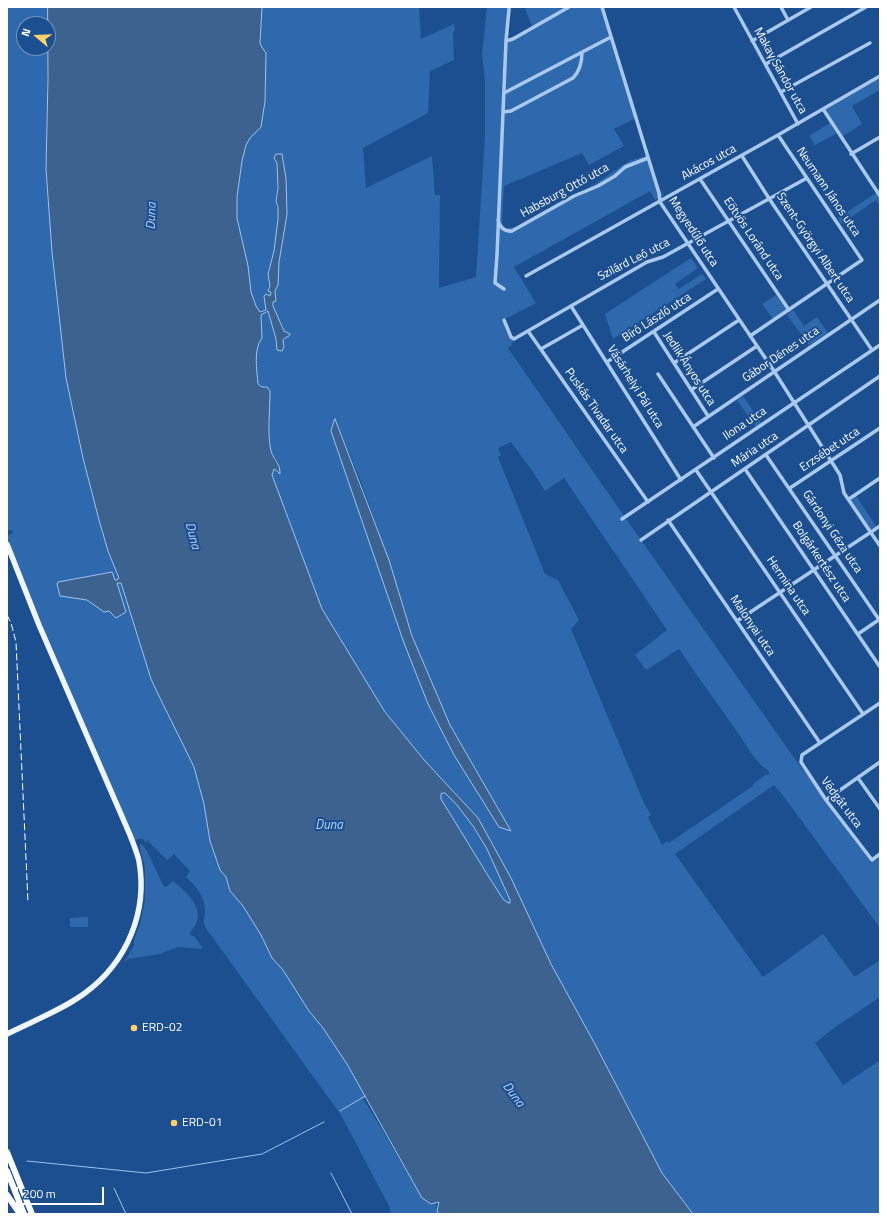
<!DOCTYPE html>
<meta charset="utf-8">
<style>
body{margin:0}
#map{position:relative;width:887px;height:1221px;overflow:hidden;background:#1b4f8f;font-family:"Titillium Web",sans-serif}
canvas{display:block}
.frame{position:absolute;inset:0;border:8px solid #fff;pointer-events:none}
.north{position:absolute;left:16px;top:16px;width:40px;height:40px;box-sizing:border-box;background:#1b4f8f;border:1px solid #7695bc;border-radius:50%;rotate:289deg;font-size:11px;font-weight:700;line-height:16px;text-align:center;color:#fff}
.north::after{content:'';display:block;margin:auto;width:14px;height:18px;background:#ffd166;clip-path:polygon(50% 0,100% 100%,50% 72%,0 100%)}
.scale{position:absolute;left:16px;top:1187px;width:88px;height:18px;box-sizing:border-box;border:2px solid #fff;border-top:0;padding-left:5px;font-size:12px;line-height:14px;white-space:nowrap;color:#fff;-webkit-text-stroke:3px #1b4f8f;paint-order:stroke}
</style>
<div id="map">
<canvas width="887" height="1221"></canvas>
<div class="frame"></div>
<div class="north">N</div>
<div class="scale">200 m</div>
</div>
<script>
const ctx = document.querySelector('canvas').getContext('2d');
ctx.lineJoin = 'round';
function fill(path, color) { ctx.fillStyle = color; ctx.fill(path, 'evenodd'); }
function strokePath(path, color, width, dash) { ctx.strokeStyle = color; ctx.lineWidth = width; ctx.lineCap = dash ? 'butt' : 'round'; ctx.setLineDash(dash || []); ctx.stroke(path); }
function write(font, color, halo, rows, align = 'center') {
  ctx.font = font + ' "Titillium Web",sans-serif'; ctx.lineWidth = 4; ctx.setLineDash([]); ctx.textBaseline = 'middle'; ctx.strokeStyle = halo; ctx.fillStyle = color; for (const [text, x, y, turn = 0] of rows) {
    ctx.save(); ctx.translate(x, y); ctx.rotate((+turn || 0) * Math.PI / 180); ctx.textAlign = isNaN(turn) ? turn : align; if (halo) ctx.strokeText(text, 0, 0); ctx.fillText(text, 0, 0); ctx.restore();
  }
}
fill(new Path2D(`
 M7,7H48V42V24H24V48H48L46,169L52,252L66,378L83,458L108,551L121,583L151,679L158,694L194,767L204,804L210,841L220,870L226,877L230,891L243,906L261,935L272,958L283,970L309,1011L323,1028L347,1064L366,1097L363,1099L374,1116L415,1186L422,1198L431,1204L436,1203L437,1211L439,1214H391L389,1206L341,1115L205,927C203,919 204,919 205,912C206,898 196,886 186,877L190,871L174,854L167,860L147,840L146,843L142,838L135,840L134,839L45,633L8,539L7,537L10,534L13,533L12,530H7Z
 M262,7H419L421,39L454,24L455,30L453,32L454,60L430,71L428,113L363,148L366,188L432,156L435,195H440L439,288L476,277L485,135V82L482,54L487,7H511L508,39L532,26L525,9L529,7H603L638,117L614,129L624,146L589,165L582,153L504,186L502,226L507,228L515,227L586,190L629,161L649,155L660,189L664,195L655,200L650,191L514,267L536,303L503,320L513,340L512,345L508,348L601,483L792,755L872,860L875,861L880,858V928L801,820L781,793L774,785L675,854L763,977L823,934L854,976H856L880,960V997L834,1028L815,1043L843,1085L880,1060V1214H693L662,1173L596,1046L551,964L511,878L478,818L425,761L385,712L322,609L272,475L273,469L277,471L279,464L271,452L269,428L262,387L258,384C257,371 253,349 262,338L260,315L268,311L277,344L284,347L283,340L285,338L289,336V334L284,331L273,306V302L276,298L275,291L278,285L279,262L287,214L286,179L282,154L276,160L278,172L276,204C281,211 276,242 274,251C273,258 269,265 268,272C268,279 270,285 268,291L271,292L270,296L266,294L264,298L266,310L260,312L256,306L251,292L248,266L237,218V197L242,161L246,145L250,138L261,127L260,34ZM335,419L359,477L389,560L412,636L450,725L510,831L454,755L428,704L404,643L331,431ZM511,442L533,472L545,491L564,478L667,630L635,655L646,670L679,649C697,676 717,703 736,730C747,745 753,761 769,771V774L764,776L753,784V786L669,843L667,841L662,845L648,817L651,815L644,803L571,629L579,620L558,580L545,574L498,457L501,455L498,448Z
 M880,78V90L852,106L862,124L843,136L825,109Z
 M830,123L836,134L815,145L809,136Z
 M880,187V206L876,200L841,224L838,218L876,193L878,189Z
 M691,258L698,268L675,284L679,289L702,274L706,279L613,339L605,314Z
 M776,295L787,310L773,319L762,304Z
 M793,310L804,326L817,317L828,333L809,345L787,315Z
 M743,396L762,424L756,427L737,400Z
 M856,496L876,526L870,530L851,501Z
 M445,793L457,805L473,826L487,849L510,900V903H508L503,899L487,874L441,799V794Z
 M140,844H142L147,851L163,885L166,887L173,881C185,891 204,906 196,924C194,928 190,930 190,935L195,937L203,949L178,947L160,954L128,959L124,962L134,946V940L140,924L145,900V868L140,849Z
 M88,917V927H70V918Z`), '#2e69ad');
const water = new Path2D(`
 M48,7H262L260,43L261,46L266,53L265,101L261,127L250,138L246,145L242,161L237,197V218L248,266L251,292L256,306L260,312L266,310L264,296L266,294L270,296L271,292L268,291L270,286L268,274L274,251L278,219V207L276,201L278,188L277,163L274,158L276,154H282L286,179L287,214L279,262L278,285L275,291L276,301L273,302V306L284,331L290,334L289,336L285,338L283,340L284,347L282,351L277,350L276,339L268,311L261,315L262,338C253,349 257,371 258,384L262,387H267L270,391C270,411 267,432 271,451C274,461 280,462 280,474L277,471L274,469L272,475L322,609L385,712L425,761L478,818L511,878L551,964L596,1046L662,1173L693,1214H439L437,1211L439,1202L431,1204L422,1198L347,1064L323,1028L309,1011L283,970L272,958L261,935L243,906L230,891L226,877L220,870L210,841L204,804L194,767L158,694L151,679L121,583H117L126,612L116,618L109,611L104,612L87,600L60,596L57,584L58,582L112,572L115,580H117L119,578L108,551L99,520L83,458L66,378L52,252L46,169L48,79ZM445,793L457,805L473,826L487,849L510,900V903H508L503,899L487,874L441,799V794Z
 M335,419L389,560L412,636L450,725L511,831L499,827L454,755L428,704L404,643L331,431Z`);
fill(water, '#3c6290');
strokePath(water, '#9cc4f0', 1);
strokePath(new Path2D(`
 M340,1111L365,1096
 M27,1161L146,1173L262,1154L324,1122
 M331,1173L352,1214
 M114,1188L126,1214`), '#9cc4f0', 1);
strokePath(new Path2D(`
 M602,7L659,193L660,202L774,371L840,475L844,493L880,546
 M734,7L798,124
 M781,7L788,20
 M506,41L513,39L569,7
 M752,41L811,7
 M766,64L866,7
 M781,92L870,43
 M504,93L611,37
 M823,109L880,196
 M503,112L511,111L573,78C580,71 582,62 582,52
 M851,154L880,137
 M742,156L770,200L872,350
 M700,179L789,310
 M498,220C500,227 504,232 512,231L574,196L598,186L615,176L625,167L648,158
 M526,276L778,135L880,76
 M504,289L495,283L497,255L506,41L509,9
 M571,306L681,480
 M504,320L511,337L514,339L647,262L663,257L807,178
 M528,331L648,502
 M654,332L708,416
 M750,336L862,260L778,135
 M541,349L583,325
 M607,362L718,289
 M674,363L739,320
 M658,374L714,458
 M691,390L757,346
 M693,427L880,300
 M766,455L880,621
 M745,469L880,667
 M696,470L863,714
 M790,488L880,428
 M849,499L880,478
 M622,519L880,345
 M668,520L820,743
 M641,540L880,376
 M737,621L880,526
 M858,634L880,619
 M880,703L802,755L801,762L826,800L872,860L880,854
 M858,778L880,809
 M826,800L880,762`), '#a9c9ee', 3.5);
strokePath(new Path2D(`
 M7,544L39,625L130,835C133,843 137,852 139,861C148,912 127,962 85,993C62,1010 33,1021 7,1034`), '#f0f6ff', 5.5);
strokePath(new Path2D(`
 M7,1152L32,1214
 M7,1171L24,1214
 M7,1195L20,1214`), '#fff', 6);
strokePath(new Path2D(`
 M7,615L11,623L16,642L28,902`), '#fff', 1, [7, 3]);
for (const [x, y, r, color] of [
 [134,1028,4,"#ffd166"],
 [174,1123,4,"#ffd166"]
]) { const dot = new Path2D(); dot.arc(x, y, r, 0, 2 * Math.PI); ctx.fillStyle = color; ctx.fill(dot); strokePath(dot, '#1b4f8f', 1.5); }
write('12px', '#fff', '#1b4f8f', [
 ["Makay Sándor utca",780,71,61],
 ["Akácos utca",709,163,-29],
 ["Habsburg Ottó utca",565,191,-29],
 ["Neumann János utca",828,192,56],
 ["Megyedűlő utca",693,232,57],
 ["Eötvös Loránd utca",753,239,56],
 ["Szent-Györgyi Albert utca",815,248,56],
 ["Szilárd Leó utca",634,260,-27],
 ["Bíró László utca",657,318,-33],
 ["Gábor Dénes utca",781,355,-34],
 ["Jedlik Ányos utca",689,369,57],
 ["Vásárhelyi Pál utca",635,387,58],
 ["Puskás Tivadar utca",596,411,55],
 ["Ilona utca",745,424,-34],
 ["Mária utca",755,450,-34],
 ["Erzsébet utca",830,450,-34],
 ["Gárdonyi Géza utca",832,532,56],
 ["Bolgárkertész utca",821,562,56],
 ["Hermina utca",788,586,56],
 ["Malonyai utca",752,626,56],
 ["Védgát utca",841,803,53]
]);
write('12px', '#fff', '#1b4f8f', [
 ["ERD-02",142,1028],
 ["ERD-01",182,1123]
], 'left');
write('italic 13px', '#b5d3f5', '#1b4f8f', [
 ["Duna",152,216,-88],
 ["Duna",192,536,75],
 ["Duna",329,826],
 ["Duna",513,1095,53]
]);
</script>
